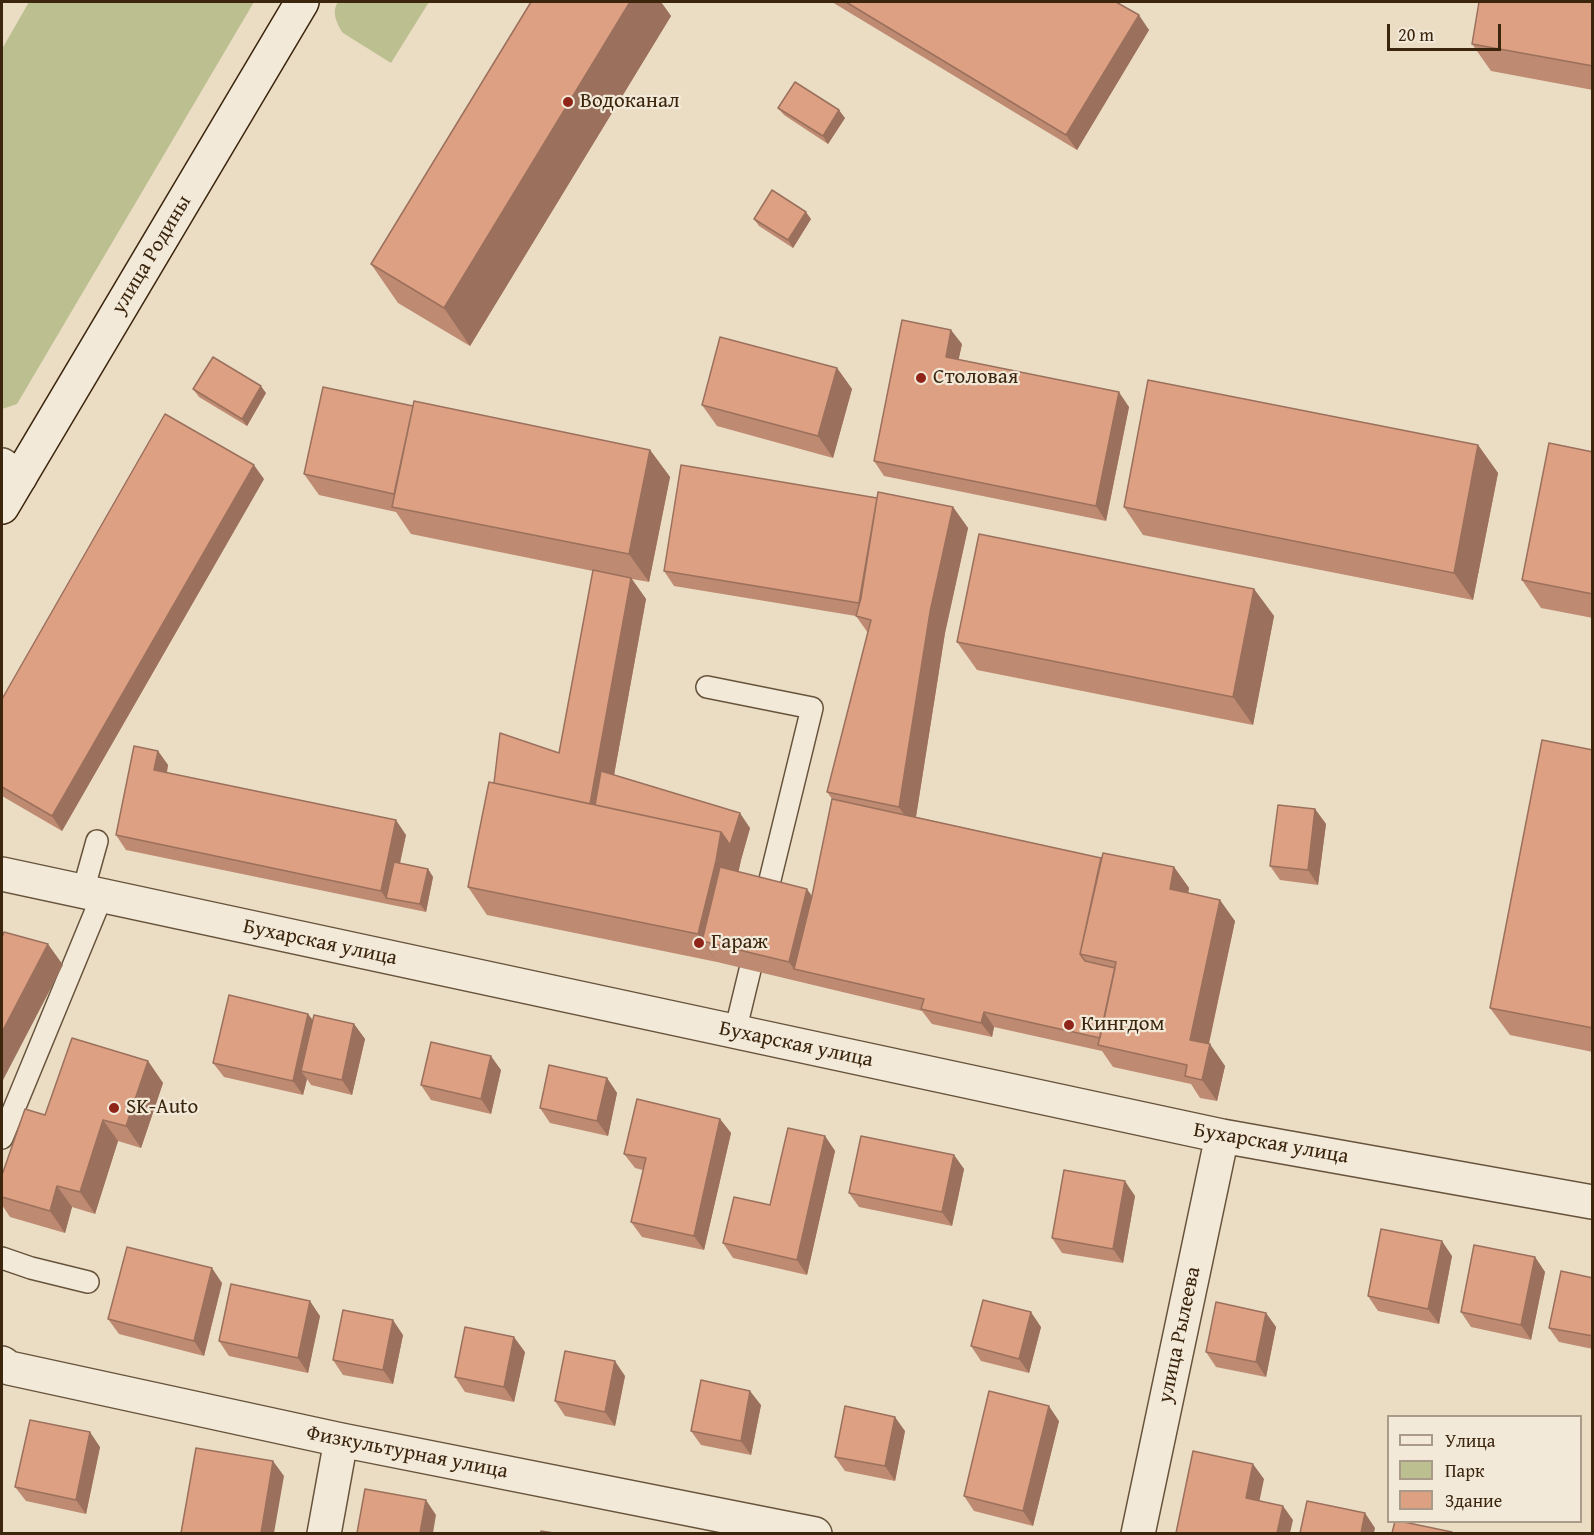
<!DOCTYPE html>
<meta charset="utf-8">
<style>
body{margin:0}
#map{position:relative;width:1594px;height:1535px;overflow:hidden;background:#ebddc4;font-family:"Gentium Book Plus",serif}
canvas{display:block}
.frame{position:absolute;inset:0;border:3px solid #3b250d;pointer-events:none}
.legend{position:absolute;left:1387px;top:1415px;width:195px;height:108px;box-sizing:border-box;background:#f2e9d9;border:2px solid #a99b87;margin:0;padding:8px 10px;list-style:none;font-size:18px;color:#3b250d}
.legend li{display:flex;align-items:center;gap:12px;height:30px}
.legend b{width:30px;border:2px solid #a99b87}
.scale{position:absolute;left:1387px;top:24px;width:114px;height:27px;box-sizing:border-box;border:3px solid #3b250d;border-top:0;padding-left:8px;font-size:18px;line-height:21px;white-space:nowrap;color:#3b250d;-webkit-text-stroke:4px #f2e9d9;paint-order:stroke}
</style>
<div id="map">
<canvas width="1594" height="1535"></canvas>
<div class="frame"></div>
<ul class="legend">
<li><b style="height:8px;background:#f2e9d9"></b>Улица</li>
<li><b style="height:16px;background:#bcbf90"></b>Парк</li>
<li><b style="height:16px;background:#dda083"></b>Здание</li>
</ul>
<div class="scale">20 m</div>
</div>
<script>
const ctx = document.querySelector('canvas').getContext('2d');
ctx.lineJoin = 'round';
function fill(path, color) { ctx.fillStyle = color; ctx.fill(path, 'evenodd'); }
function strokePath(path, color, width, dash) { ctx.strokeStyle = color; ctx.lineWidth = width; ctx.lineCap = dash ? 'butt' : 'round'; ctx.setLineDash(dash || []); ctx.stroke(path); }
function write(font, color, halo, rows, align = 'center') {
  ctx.font = font + ' "Gentium Book Plus",serif'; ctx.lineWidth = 4.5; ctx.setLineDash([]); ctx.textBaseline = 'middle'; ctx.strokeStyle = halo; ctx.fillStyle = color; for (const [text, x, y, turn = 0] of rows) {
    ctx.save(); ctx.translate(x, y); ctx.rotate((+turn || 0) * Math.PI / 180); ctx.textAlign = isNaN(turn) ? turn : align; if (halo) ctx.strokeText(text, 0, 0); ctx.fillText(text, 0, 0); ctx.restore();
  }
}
fill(new Path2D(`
 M29,2H254L17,404L2,409V49Z
 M338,2H429L391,63L343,33C337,24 331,12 338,2Z`), '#bcbf90');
const lane = new Path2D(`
 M707,687L812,708L766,896
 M83,891L97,841
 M735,1032L750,970
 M2,1138L102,896
 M2,1258L31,1268L88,1282`);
const street = new Path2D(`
 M2,465L20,477
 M2,874L1222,1136L1592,1202
 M2,1363L9,1368L341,1440L815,1534
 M324,1534L341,1440
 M1138,1534L1222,1136`);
const secondary = new Path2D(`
 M2,507L302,2`);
strokePath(lane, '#67533b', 24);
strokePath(street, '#67533b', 36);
strokePath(secondary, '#3b250d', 36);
strokePath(lane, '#f2e9d9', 21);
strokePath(street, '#f2e9d9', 33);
strokePath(secondary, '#f2e9d9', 33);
fill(new Path2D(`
 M531,2H661L671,16L470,346L398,303L371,264Z
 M832,2H1116L1149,30L1077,150Z
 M1593,2V90L1491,71L1472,44Z
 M778,108L845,118L828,144L784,115Z
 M754,219H811L793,248L759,226Z
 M962,344L958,360L1129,407L1106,521L884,476L874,461Z
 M837,368L852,389L833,458L717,426L702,405Z
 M193,389L266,393L247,426L199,397Z
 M413,406L650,450L670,477L649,582L632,579L646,599L614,775L750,828L741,860L738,872L812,896L832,799L827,792L868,633L856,616L674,586L664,571L877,498L953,507L968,528L945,633L916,817L1101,858L1174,867L1189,888L1188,893L1235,921L1209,1044L1225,1066L1217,1101L1200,1098L1191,1084L1113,1067L1102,1051L994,1027L992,1037L932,1024L922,1011L717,962L487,915L468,887L494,783L559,753L593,571L411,534L396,512L319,495L304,474Z
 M1478,445L1498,473L1473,600L1143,535L1124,507Z
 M1593,452V618L1541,608L1522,580Z
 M264,479L62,831L2,796V699Z
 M1254,589L1274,616L1253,725L977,670L957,642Z
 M1593,750V1052L1510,1035L1490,1008Z
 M158,751L168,765L167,773L406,835L400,863L428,869L433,877L426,912L126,850L116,835Z
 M1315,809L1326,824L1318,885L1280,880L1270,866Z
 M308,1014L313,1020L354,1024L365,1039L352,1095L311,1085L307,1079L303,1095L224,1077L213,1063Z
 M148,1061L163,1083L141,1148L118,1141L95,1214L72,1207L65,1233L10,1217L2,1205V1175L45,1115Z
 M501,1070L491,1114L431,1100L421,1085Z
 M607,1078L617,1093L608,1136L550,1123L540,1108Z
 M720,1119L731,1133L704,1250L642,1237L631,1222L643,1170L635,1168L624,1154Z
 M825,1136L835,1151L807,1275L733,1258L723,1243L770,1205Z
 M954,1155L964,1169L952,1226L859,1207L849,1193Z
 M1135,1196L1123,1263L1062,1253L1052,1238Z
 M1452,1256L1439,1324L1378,1311L1368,1296Z
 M1535,1257L1545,1272L1531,1340L1471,1327L1461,1312Z
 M1593,1278V1349L1559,1342L1549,1328Z
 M222,1283L204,1356L119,1334L108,1319Z
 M1266,1313L1276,1327L1266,1377L1216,1367L1206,1352Z
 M320,1316L308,1373L229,1356L219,1341Z
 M1041,1327L1029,1373L981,1361L971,1346Z
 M403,1335L393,1384L343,1375L333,1360Z
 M525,1352L514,1402L465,1392L455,1377Z
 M625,1376L615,1426L565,1416L555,1401Z
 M761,1405L751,1455L701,1445L691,1431Z
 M1059,1421L1033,1526L974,1511L964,1496Z
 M905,1431L895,1481L845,1471L835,1457Z
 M100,1447L86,1514L26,1501L15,1487Z`), '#be8a71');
fill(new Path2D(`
 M630,2H661L671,16L470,346L444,308Z
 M1139,15L1149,30L1077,150L1066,135Z
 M839,110L845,118L828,144L823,136Z
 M806,212L811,219L793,248L788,240Z
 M951,330L962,344L956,372L946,357Z
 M837,368L852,389L833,458L818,436Z
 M261,386L266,393L247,426L242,419Z
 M1119,392L1129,407L1106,521L1096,506Z
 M1478,445L1498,473L1473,600L1454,573Z
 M650,450L670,477L649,582L629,554Z
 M254,465L264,479L62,831L52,816Z
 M953,507L968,528L945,633L914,829L899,807L930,612Z
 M631,578L646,599L606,819L589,809Z
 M1254,589L1274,616L1253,725L1233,697Z
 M158,751L168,765L164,785L154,770Z
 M1315,809L1326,824L1318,885L1308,870Z
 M740,813L750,828L741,860L735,889L702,941L717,962L698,934L721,832Z
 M396,820L406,835L392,899L386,898L391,905L381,891Z
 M1174,867L1189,888L1185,911L1170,889Z
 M428,869L433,877L426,912L420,904Z
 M807,889L822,910L794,969L789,962Z
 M1220,900L1235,921L1205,1061L1190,1040Z
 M48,944L63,965L2,1082V1032Z
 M984,1012L994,1027L992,1037L981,1023Z
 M308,1014L318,1028L301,1071L307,1079L303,1095L293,1081Z
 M354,1024L365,1039L352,1095L342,1080Z
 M1210,1044L1225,1066L1217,1101L1202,1080Z
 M491,1056L501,1070L491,1114L481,1099Z
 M148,1061L163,1083L141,1148L126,1126Z
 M607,1078L617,1093L608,1136L597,1121Z
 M720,1119L731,1133L704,1250L694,1236Z
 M103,1120L118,1141L95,1214L80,1192Z
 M825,1136L835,1151L807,1275L797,1260Z
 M954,1155L964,1169L952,1226L942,1212Z
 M1125,1181L1135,1196L1123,1263L1113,1249Z
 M57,1186L72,1207L65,1233L50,1211Z
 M1442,1241L1452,1256L1439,1324L1428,1309Z
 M1535,1257L1545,1272L1531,1340L1521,1325Z
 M212,1268L222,1283L204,1356L194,1341Z
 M310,1301L320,1316L308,1373L298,1358Z
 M1031,1312L1041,1327L1029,1373L1019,1359Z
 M1266,1313L1276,1327L1266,1377L1256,1362Z
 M393,1320L403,1335L393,1384L383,1370Z
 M514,1337L525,1352L514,1402L504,1387Z
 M615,1361L625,1376L615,1426L605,1412Z
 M750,1391L761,1405L751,1455L741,1441Z
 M1049,1406L1059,1421L1033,1526L1023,1511Z
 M895,1417L905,1431L895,1481L885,1466Z
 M90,1432L100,1447L86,1514L76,1500Z
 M273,1461L284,1476L274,1533H261Z
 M1253,1464L1264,1479L1257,1513L1246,1498Z
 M426,1500L436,1515L433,1533H420Z
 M1283,1506L1293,1520L1290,1533H1277Z
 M1365,1513L1375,1528L1374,1533H1361Z`), '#9b705c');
const building = new Path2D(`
 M531,2H630L444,308L371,264Z
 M846,2H1116L1139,15L1066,135Z
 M1479,2H1593V66L1472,44Z
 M795,82L839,110L823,136L778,108Z
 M772,190L806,212L788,240L754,219Z
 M902,320L951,330L946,357L1119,392L1096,506L874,461Z
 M720,337L837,368L818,436L702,405Z
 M213,357L261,386L242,419L193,389Z
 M1148,380L1478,445L1454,573L1124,507Z
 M323,387L413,406L394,494L304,474Z
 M414,401L650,450L629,554L392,507Z
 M165,414L254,465L52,816L2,787V699Z
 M1549,443L1593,452V594L1522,580Z
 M681,465L877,498L859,603L664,571Z
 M878,492L953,507L930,612L899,807L827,792L871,620L856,616L861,598Z
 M979,534L1254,589L1233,697L957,642Z
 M593,570L631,578L590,804L494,783L500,733L559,753Z
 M1542,740L1593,750V1028L1490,1008Z
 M134,746L158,751L154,770L396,820L381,891L116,835Z
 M601,771L740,813L730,845L721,832L595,805Z
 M489,782L721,832L716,861L698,934L468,887Z
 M832,799L1101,858L1080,954L1085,961L1115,968L1100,1038L984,1012L981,1023L921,1009L924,999L794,969L812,896Z
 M1278,805L1315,809L1308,870L1270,866Z
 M1103,853L1174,867L1170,889L1220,900L1190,1040L1210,1044L1202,1080L1185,1076L1187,1065L1098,1045L1116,962L1080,954Z
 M394,862L428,869L420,904L386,898Z
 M720,867L807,889L789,962L702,941Z
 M4,932L48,944L2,1032V937Z
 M229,995L308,1014L293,1081L213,1063Z
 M314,1015L354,1024L342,1080L301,1071Z
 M72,1038L148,1061L126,1126L103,1120L80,1192L57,1186L50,1211L2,1197V1175L25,1109L45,1115Z
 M431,1042L491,1056L481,1099L421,1085Z
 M549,1065L607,1078L597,1121L540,1108Z
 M637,1099L720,1119L694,1236L631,1222L646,1158L624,1154Z
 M788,1128L825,1136L797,1260L723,1243L734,1197L770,1205Z
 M861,1136L954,1155L942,1212L849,1193Z
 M1064,1170L1125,1181L1113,1249L1052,1238Z
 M1381,1229L1442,1241L1428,1309L1368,1296Z
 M1474,1245L1535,1257L1521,1325L1461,1312Z
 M127,1247L212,1268L194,1341L108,1319Z
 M1561,1271L1593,1278V1336L1549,1328Z
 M231,1284L310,1301L298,1358L219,1341Z
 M983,1300L1031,1312L1019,1359L971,1346Z
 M1216,1302L1266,1313L1256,1362L1206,1352Z
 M343,1310L393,1320L383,1370L333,1360Z
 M465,1327L514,1337L504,1387L455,1377Z
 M565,1351L615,1361L605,1412L555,1401Z
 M701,1380L750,1391L741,1441L691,1431Z
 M989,1391L1049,1406L1023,1511L964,1496Z
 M845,1406L895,1417L885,1466L835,1457Z
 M30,1420L90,1432L76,1500L15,1487Z
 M196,1448L273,1461L261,1533H181Z
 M1193,1451L1253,1464L1246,1498L1283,1506L1277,1533H1176Z
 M365,1489L426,1500L420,1533H357Z
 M1307,1501L1365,1513L1361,1533H1300Z
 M1395,1521H1399L1452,1532L1451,1533H1392Z
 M541,1531L554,1533H540Z`);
fill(building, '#dda083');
strokePath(building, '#9b705c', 1.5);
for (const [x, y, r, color] of [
 [568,102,6,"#8f2418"],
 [921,378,6,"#8f2418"],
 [699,943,6,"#8f2418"],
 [1069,1025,6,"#8f2418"],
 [114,1108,6,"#8f2418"]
]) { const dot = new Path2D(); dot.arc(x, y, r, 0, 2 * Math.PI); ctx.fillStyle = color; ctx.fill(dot); strokePath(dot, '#f2e9d9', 2); }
write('21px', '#3b250d', '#f2e9d9', [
 ["Водоканал",580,102],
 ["Столовая",933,378],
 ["Гараж",711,943],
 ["Кингдом",1081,1025],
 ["SK-Auto",126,1108]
], 'left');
write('21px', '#3b250d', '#f2e9d9', [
 ["улица Родины",152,255,-59],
 ["Бухарская улица",320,943,12],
 ["Бухарская улица",796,1045,12],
 ["Бухарская улица",1271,1144,10],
 ["улица Рылеева",1180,1335,-78],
 ["Физкультурная улица",407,1453,11]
]);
</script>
